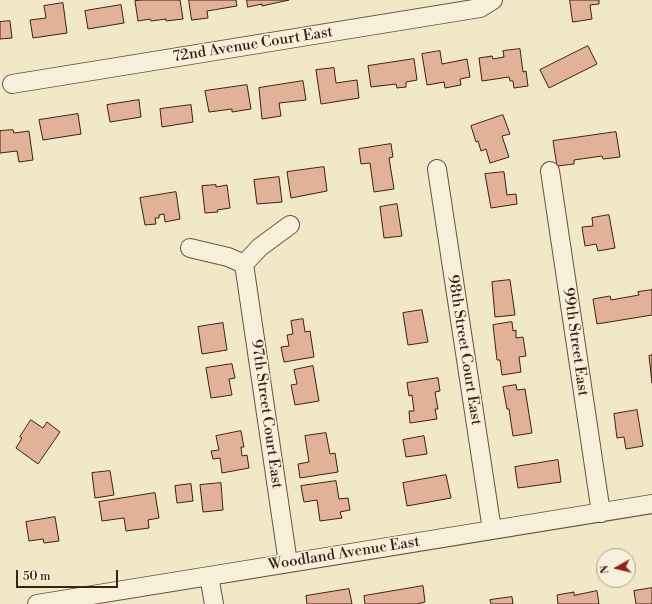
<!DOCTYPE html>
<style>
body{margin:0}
#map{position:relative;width:652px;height:604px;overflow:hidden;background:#f1e8c7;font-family:"Libre Bodoni",serif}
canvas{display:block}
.north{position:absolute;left:596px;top:548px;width:40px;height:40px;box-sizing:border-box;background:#f6f0db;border:1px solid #ad9d8b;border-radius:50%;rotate:262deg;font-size:11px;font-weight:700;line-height:16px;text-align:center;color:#3f2014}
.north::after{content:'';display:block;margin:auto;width:14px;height:18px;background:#8f2418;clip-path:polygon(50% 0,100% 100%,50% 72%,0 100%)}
.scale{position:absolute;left:16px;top:570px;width:102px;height:18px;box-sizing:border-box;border:2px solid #3f2014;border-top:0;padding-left:5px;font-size:12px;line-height:14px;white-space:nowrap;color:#3f2014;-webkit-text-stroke:3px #f6f0db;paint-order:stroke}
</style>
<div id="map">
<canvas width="652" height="604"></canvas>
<div class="north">N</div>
<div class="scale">50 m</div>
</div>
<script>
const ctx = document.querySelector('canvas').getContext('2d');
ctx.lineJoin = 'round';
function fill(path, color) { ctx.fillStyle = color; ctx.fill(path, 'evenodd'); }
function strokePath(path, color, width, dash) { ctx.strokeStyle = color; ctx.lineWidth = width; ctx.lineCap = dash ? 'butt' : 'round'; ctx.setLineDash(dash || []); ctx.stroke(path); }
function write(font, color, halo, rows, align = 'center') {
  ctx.font = font + ' "Libre Bodoni",serif'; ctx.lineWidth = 3; ctx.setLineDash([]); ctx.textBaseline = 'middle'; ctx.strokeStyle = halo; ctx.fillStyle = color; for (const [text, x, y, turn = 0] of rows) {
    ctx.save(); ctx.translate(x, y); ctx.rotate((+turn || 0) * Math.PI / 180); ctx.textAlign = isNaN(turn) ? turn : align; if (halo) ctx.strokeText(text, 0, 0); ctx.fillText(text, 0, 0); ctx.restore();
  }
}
const building = new Path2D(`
 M143,0H180L183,19L166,21V19L151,21L150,19L138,21L135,1Z
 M189,0H236L237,6L207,11L208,18L192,20Z
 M247,0H289L262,6V4L248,7Z
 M570,0H599V4L590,5L592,19L573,22Z
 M63,3L67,33L33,38L30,20L46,18L44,6Z
 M121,5L124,23L88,29L85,11Z
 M10,21L12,38L0,39V22Z
 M588,46L597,64L549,88L540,70Z
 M520,49L523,72L526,71L528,86L514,88L513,81H510L509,77L482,81L479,58L492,56L493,59L504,57L503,51Z
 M440,51L442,64L467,59L470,77L460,79L461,85L445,88L444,82L427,85L422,54Z
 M414,59L417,80L406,82V87L397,88L396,84L371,87L368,66Z
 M334,68L336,83L357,80L359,98L321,104L316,70Z
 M303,81L306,100L279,103L281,116L262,119L259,88Z
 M247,85L251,109L232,112V109L209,112L205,91Z
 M139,100L141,117L110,122L107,105Z
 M191,105L193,122L162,127L160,109Z
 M78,114L81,134L43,140L39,120Z
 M503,115L510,134L502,136L509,157L490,163L486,149L481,151L478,141L476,142L471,126Z
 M13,130L14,133L29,131L33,160L19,162L17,151L0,153V131Z
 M616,132L620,157L603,159L602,156L574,160V164L557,166L553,141Z
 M391,144L393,157L389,158L394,189L374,192L370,163L361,164L359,149Z
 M324,167L327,191L291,198L287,172Z
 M504,172L507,195L516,194L517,204L491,208L485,174Z
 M279,177L282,202L257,204L254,180Z
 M216,185V187L227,185L230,208L217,210L218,212L205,213L202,186Z
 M176,192L180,219L165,222L164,214L159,215V218H155L156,224L145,225L140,198Z
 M397,204L402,236L384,238L380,207Z
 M609,215L615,248L598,251L596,244L585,246L582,227L593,226L592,218Z
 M510,280L515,315L495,317L492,282Z
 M652,290V315L597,324L593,299L610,296L611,300L639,295L638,292Z
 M422,310L428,342L408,345L403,313Z
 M303,319L305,332L310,331L314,357L284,362L281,347L289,346L287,335L293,334L291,321Z
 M512,322L513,331L516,330V338L523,337L526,356L519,357L521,372L502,375L500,360H497L493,325Z
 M223,323L227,350L202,354L198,327Z
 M652,355V383L649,356Z
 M232,364L235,378L229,379L232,395L211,398L206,368Z
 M313,366L319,401L295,405L291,385L297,384L294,370Z
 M438,378L440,391L435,392L438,409H435L437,419L410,423L409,411H414L412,395L409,396L407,383Z
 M516,385L517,390L525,389L532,433L513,436L509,409H507L503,387Z
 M637,410L643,446L626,449L624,437L617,438L614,414Z
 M31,420L43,428L47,422L60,432L38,464L16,448L22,438L20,437Z
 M241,431L244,447H241L242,456L247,455L249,468L222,473L220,458L213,459L211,451L219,450L216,436Z
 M326,433L330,454L335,453L338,472L300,478L298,464L309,462L305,436Z
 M424,436L427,454L406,457L403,440Z
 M558,460L561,482L518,488L515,467Z
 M110,471L114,495L95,498L92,473Z
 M446,475L451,498L407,506L403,483Z
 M336,481L339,499L348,498L350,510L340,512L342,518L320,521L317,500L304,502L301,486Z
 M221,483L223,510L203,512L200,485Z
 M191,484L193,501L177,503L175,486Z
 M155,493L159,518L148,520L149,528L126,531L124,518L102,521L99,502Z
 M55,517L59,541L44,543L43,539L29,541L26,522Z
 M423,586L425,602L417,604H365L364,596Z
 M652,588V604H636L634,591Z
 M349,589L352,604H307L306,596Z
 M597,591L599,604H558L557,595L574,592V595Z
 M512,597L513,604H491L490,600Z`);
fill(building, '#e1b298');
strokePath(building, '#3f2014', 1);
const minor = new Path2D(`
 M12,84L480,8L493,0
 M437,169L492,530
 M550,171L601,513
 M190,248L228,257L244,264
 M244,264L288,563
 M244,264L260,247L290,225
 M209,576L214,604
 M37,604L652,504`);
strokePath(minor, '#6c5241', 20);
strokePath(minor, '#f6f0db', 18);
write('15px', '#3f2014', '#f6f0db', [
 ["72nd Avenue Court East",253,45,-9],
 ["99th Street East",575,342,82],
 ["98th Street Court East",464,350,81],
 ["97th Street Court East",266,414,82],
 ["Woodland Avenue East",344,554,-9]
]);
</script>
